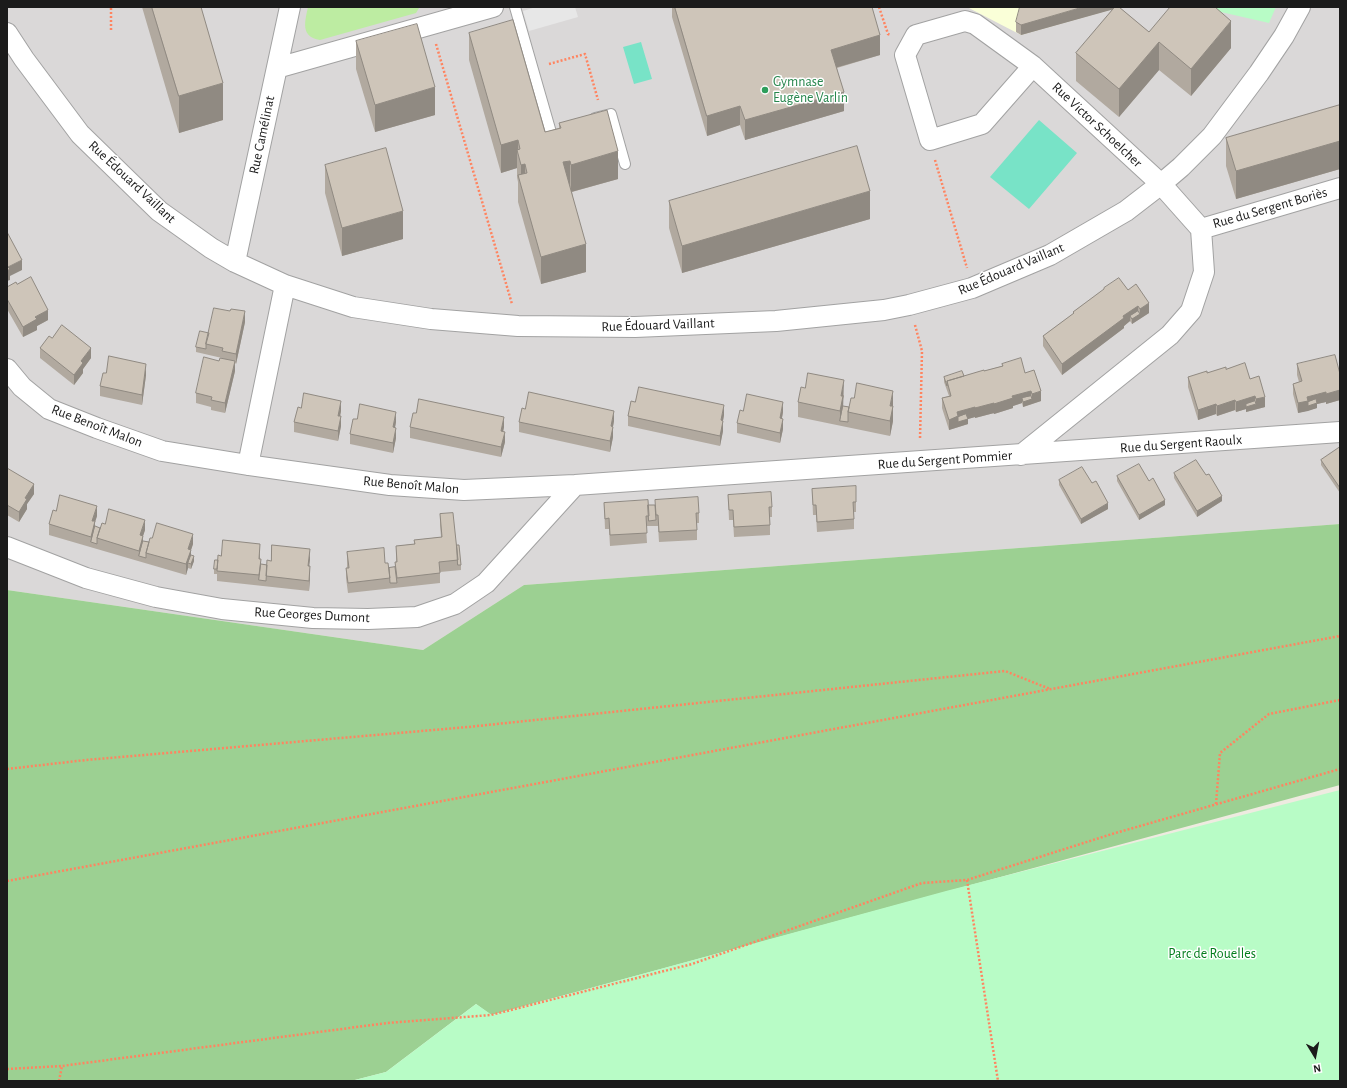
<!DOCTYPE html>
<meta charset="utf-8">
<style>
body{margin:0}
#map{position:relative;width:1347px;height:1088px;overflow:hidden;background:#eeebe0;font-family:"Alegreya Sans",sans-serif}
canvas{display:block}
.frame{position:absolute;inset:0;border:8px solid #1b1b1b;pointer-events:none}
.north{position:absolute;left:1295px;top:1036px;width:40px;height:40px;-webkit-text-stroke:3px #fff;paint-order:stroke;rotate:170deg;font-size:11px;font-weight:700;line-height:16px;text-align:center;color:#1b1b1b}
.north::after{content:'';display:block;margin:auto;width:14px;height:18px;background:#1b1b1b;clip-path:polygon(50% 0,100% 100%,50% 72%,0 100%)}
</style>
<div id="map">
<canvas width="1347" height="1088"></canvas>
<div class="frame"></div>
<div class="north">N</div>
</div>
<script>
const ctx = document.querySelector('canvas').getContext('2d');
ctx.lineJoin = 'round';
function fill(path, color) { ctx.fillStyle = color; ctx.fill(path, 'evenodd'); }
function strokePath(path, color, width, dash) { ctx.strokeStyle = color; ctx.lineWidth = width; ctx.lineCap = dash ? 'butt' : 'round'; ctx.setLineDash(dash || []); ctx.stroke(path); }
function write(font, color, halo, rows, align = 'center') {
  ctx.font = font + ' "Alegreya Sans",sans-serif'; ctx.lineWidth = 3; ctx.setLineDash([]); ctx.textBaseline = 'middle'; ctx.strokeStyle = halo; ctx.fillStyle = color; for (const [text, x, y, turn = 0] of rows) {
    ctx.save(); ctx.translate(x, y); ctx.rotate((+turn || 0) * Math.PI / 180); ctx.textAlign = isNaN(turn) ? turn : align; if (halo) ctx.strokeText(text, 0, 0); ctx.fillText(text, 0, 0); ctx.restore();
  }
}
fill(new Path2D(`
 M7,7H1340V524L524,585L423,650L7,590Z`), '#dad8d8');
fill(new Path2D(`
 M967,7H1120L1021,35Z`), '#faffd8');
fill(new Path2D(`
 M308,7H419V8L416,13L320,40C300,37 305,21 308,7Z`), '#bdeca2');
fill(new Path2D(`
 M1340,524V785L491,1015L476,1004L386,1072L351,1081H7V590L423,650L524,585Z`), '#9cd092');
fill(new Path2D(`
 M1199,7H1276L1269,23Z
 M1340,790V1081H351L386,1072L476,1004L492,1015L946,891Z`), '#b8fcc6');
fill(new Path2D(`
 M641,42L652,79L634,84L623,47Z
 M1039,120L1077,153L1029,209L990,177Z`), '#78e3c7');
fill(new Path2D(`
 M536,7H575L578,17L529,31L523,11Z`), '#e7e7e7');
const service = new Path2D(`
 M515,7L554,143
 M595,118L611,114L625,164`);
const minor = new Path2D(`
 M7,33L24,59L80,134L159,211L211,248L235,262L285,285L353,307L431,319L518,326L635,327L776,321L884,310L909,305L972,288L1050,255L1126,211L1161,184L1181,167L1212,136L1259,73L1284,36L1300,7
 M277,68L493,7
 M1201,229L1340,188
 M235,262L290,7
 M7,369L22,387L49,409L97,428L162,451L248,465L390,485L464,490L575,485L1340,432
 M1021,455L1170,335L1191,311L1204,272L1201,229L1161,184L1033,66L975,24L965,21L916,35L905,55L930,140L982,124L1033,66
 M248,465L285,285
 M7,547L86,578L156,597L222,609L313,618L368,619L417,617L455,604L486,583L575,485`);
strokePath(service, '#a2a2a2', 12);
strokePath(minor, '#a2a2a2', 22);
strokePath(new Path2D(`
 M879,7L888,34L891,35
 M111,30V7
 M436,44L512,304
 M549,64L585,54L598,100
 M935,160L967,268
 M915,325L922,351L920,439
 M7,769L86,760L468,727L1005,671L1050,689
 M1216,804L1220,753L1269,714L1340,700
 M967,880L998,1081
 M7,881L1340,636
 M7,1069L62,1066
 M59,1081L62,1066L387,1023L491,1015L692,964L922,883L967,880L1112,834L1340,769`), '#ff8460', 2.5, [2, 2]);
strokePath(service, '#fff', 10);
strokePath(minor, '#fff', 20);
fill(new Path2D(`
 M142,7H201L223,120L179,133Z
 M672,7H872L880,55L837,68L844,111L745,140L740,125L707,136L672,17Z
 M1119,7L1149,32L1231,48L1191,96L1159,70L1119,117L1076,81V53L1113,9L1021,35L1016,32V22Z
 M469,33L545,132L559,128V123L618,179L572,192L586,272L541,284L518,202V182L517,177V168L501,173L469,60Z
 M356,41L435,115L375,132L356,69Z
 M1340,105V169L1236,199L1226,166V138Z
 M325,165L403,239L342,256L325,193Z
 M669,201L870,219L682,273L669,228Z
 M7,287L48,320L37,326V330L23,337L7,309Z
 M1104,288L1128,290L1149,313L1132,324L1130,321L1124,326V328L1062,375L1043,346V336L1073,314V312L1104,290Z
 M245,322L236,364L235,363V371L225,413L211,410V407L196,403V393L219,361L222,358L196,352V347L209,333Z
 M52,338L91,358L83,369V373L74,385L40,358V348Z
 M1002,364L1025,373L1041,401L1023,407L1022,403L1013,406V408L994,414V413L975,418V417L968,419V424L949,430L942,408V398L949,396L944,382V377L964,376L984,371L1002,366Z
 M1297,364L1340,374V400L1326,404V402L1317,404V408L1298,413L1293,394V384L1299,382L1297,375Z
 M1226,369L1250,379L1265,407L1246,412V409L1236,412L1235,410L1217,416L1216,414L1198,420L1188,387V377Z
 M106,373L146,375L142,405L100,396V386Z
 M844,395L843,400V406L849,407L893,406V421L890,436L798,417V402Z
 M525,409L614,421L613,427V437L610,452L519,432V422Z
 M341,411L340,416L341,426L338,441L294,432V422Z
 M783,412L782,418L783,429L780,443L737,433V423Z
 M724,415L723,421V431L720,446L628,426V416Z
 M396,422L395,428L396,438L393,453L350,444V434Z
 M410,427H504L503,432L505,442L501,457L410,438Z
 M1340,447V493L1321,465V460Z
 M7,468L34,494L27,504V509L19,522L7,515Z
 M1174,473L1222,501L1197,517L1174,478Z
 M1117,476L1149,481L1165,505L1139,520L1117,481Z
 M1059,480L1108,509L1081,524L1059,485Z
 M812,489L856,502V512H854V529L817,532L816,515H813Z
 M728,495L772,507V517H770V535L734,537L733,520H729Z
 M604,503L648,505L699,513V523H697V540L659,542L658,526H646L647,543L610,546L609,529H605Z
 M56,511L97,516L95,522V526L100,528L105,524L145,530L143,536V541L149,542L152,538L193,544L191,550V555L194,561L191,569L188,568L186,575L49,535V524Z
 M440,514L457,545L461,565V570L440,572V583L348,593L346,578V568H347V552L385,563L389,568L395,567V562H396V546L414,544V540L441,537L440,525Z
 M260,554V559L261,564L267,565L271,561L310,559L309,566L310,576L309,591L217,581V574H214V569L218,560L221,556Z`), '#b1a99f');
fill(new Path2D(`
 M1083,7H1118V8L1021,35V25Z
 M1231,21V48L1191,96V69Z
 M880,35V55L831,69V50Z
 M1159,42V70L1119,117V89Z
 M223,83V120L179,133V96Z
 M435,87V115L375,132V105Z
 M844,92V111L745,140V120Z
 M740,106V125L707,136V116Z
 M518,140V153L517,150V168L501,173V145Z
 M1340,141V169L1236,199V171Z
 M618,151V179L571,192V165Z
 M570,161V188L563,162Z
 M525,164V191L521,185V165Z
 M870,191V219L682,273V246Z
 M403,211V239L342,256V228Z
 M586,244V272L541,284V257Z
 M22,260V270L10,276V280L7,281V271L8,267Z
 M1149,303V313L1132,324V319L1130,316V321L1124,326V328L1062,375V364L1123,316L1138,306V315L1140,314V309Z
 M48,310V320L37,326V330L23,337V327L35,317Z
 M245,311V322L236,364V354Z
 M91,348V358L83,369V373L74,385V375L81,361Z
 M235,361V371L225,413V403Z
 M146,364V375L142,405V395Z
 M844,380L843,411L840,421V426V411L841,396Z
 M1340,390V400L1326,404V394Z
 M893,391V421L890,436V406Z
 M1031,391V399H1032V394L1041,391V401L1023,407V402L1022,398V403L1013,406V408L994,414V404L1012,396Z
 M1326,392V402L1317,404V408L1308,411V406V411L1298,413V403L1307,397Z
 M1255,396V405L1256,404V399L1265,397V407L1246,412V404V409L1236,412V402Z
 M1235,400V410L1217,416V406Z
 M341,401V411L338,426V416Z
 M783,402V412L780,428V418Z
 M994,403V413L975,418V408Z
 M1216,404V414L1198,420V410Z
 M724,405V415L721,431V420Z
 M975,407V417L968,419V424L949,430V420L957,412Z
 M614,411V421L611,436V426Z
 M396,412V422L393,437V427Z
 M341,416V426L338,441V431Z
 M504,417V427L501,441V431Z
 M783,419V429L780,443V433Z
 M723,421V431L720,446V436Z
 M613,427V437L610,452V441Z
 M396,428V438L393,453V443Z
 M505,432V442L501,457V447Z
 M34,484V494L27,504V509L19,522V512L25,498Z
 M1222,496V501L1197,517V511Z
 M1165,500V505L1139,520V515Z
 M1108,503V509L1081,524V519Z
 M97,506V516L95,522V531L91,542L92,521Z
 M145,520V530L140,545V535Z
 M193,534V544L191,550V560L188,563V568L186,575V564L188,549Z
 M143,536V546L139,556V551Z
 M260,544V554L259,570V559Z
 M310,549V559L308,576V566Z
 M194,556V561L191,569V564Z
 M310,566V576L309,591V581Z`), '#908a82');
const building = new Path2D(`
 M152,7H201L223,83L179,96Z
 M675,7H872L880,35L831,50L844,92L745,120L740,106L707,116Z
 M1020,7H1083L1021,25L1016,22Z
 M1115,7H1119L1149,32L1170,7H1215L1231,21L1191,69L1159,42L1119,89L1076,53Z
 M513,20L545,132L561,128L559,123L607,110L618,151L571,165L570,161L563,162L586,244L541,257L518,175L527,173L525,164L521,165L517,150L520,149L518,140L501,145L469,33Z
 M417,24L435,87L375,105L356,41Z
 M1340,105V141L1236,171L1226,138Z
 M857,146L870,191L682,246L669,201Z
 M386,148L403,211L342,228L325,165Z
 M7,232L22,260L8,267L10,269L7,271Z
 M31,277L48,310L35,317L37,319L23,327L7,299V287L16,282L17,284Z
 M1119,278L1128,290L1136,284L1149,303L1140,309L1138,306L1123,316L1124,318L1062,364L1043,336L1074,313L1073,312L1104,289V288Z
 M214,308L230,311L231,309L245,311L236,354L222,351L223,348L206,344Z
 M1138,311L1140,314L1132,319L1130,316Z
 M62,325L91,348L81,361L83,363L74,375L40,348L49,336L52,338Z
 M200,331L209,333L206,344V349L196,347Z
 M1335,355L1340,374V390L1326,394V392L1307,397L1308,401L1298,403L1293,384L1302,381L1297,364Z
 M109,356L146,364L142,395L100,386L103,373H106Z
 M204,357L219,361L220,358L235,361L225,403L211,400L212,397L196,393Z
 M1021,358L1025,373L1034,370L1041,391L1032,394L1031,391L1012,396L1013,398L994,404V403L975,408V407L957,412L958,416L949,420L942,398L951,396L947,381L984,370V371L1003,366L1002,364Z
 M1245,363L1250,379L1259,376L1265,397L1256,399L1255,396L1236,402L1235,400L1217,406L1216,404L1198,410L1188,377L1207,371V373L1226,367V369Z
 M962,371L964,376L947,381V386L944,377Z
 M808,373L844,380L841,396H843L840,411L798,402L801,387L805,388Z
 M857,383L893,391L890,406H893L890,421L848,412L851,398H854Z
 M639,387L724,405L721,420L723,421L720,436L628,416L631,401L635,402Z
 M529,392L614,411L611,426L613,427L610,441L519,422L522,408L525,409Z
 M304,393L341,401L338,416H341L338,431L294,422L298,407L301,408Z
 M747,394L783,402L780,418L783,419L780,433L737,423L740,410L743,411Z
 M1031,396L1032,399L1023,402L1022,398Z
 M419,399L504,417L501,431L505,432L501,447L410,427L413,413H416Z
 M1316,399L1317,403L1308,406V402Z
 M1255,401L1256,404L1246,407V404Z
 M360,404L396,412L393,427L396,428L393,443L350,434L353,419H357Z
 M843,406L849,407L848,412V422L840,421Z
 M966,414L968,419L958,422V417Z
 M1340,447V488L1321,460Z
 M1196,460L1206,475L1209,474L1222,496L1197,511L1174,473Z
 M1139,464L1149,481L1153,478L1165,500L1139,515L1117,476Z
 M1082,467L1092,483L1096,481L1108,503L1081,519L1059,480Z
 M7,468L34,484L25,498L27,499L19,512L7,505Z
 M856,486V502H853L854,519L817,522L816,505H813L812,489Z
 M771,492L772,507H769L770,525L734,527L733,510H729L728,495Z
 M60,495L97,506L92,521H95L91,537L49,524L53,510L56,511Z
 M698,497L699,513H696L697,530L659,532L658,515H656L655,500Z
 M648,500L649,516H646L647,533L610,535L609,518L605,519L604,503Z
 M648,505H655L656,520L649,521Z
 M109,509L145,520L140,535L143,536L139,551L97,538L102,523L105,524Z
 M453,513L458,560L439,562L440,573L397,578L395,562H397L396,546L415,544L414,540L442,537L440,514Z
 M157,523L193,534L188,549L191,550L186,564L146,553L150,538H152Z
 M95,526L100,528L97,538V544L91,542Z
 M223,540L260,544L259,559H261L259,575L217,571L218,555L221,556Z
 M143,541L149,542L146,553V558L139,556Z
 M272,545L310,549L308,566H310L309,581L266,576L267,560L271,561Z
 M457,545H459L461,565H458Z
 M384,548L385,563H388L390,578L348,583L346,568H349L347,552Z
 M191,555L194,556L191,564L188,563Z
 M215,560H218L217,569H214Z
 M261,564L267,565L266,581L259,580Z
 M395,567L397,583H390L389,568Z`);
fill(building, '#cec5b9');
strokePath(building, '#908a82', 1);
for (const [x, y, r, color] of [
 [765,90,4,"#2e9e5b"]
]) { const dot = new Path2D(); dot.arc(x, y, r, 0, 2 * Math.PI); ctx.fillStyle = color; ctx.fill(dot); strokePath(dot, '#fff', 1.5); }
write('14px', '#27864d', '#fff', [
 ["Gymnase",773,82],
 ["Eugène Varlin",773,98]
], 'left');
write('14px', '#1b1b1b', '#fff', [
 ["Rue Victor Schoelcher",1097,125,43],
 ["Rue Camélinat",262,135,-78],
 ["Rue Édouard Vaillant",132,182,43],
 ["Rue du Sergent Boriès",1270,208,-16],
 ["Rue Édouard Vaillant",1011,269,-23],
 ["Rue Édouard Vaillant",658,325,-2],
 ["Rue Benoît Malon",97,426,21],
 ["Rue du Sergent Raoulx",1181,444,-4],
 ["Rue du Sergent Pommier",945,460,-4],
 ["Rue Benoît Malon",411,485,5],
 ["Rue Georges Dumont",312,615,3]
]);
write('14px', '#057e1e', '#fff', [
 ["Parc de Rouelles",1212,954]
]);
</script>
